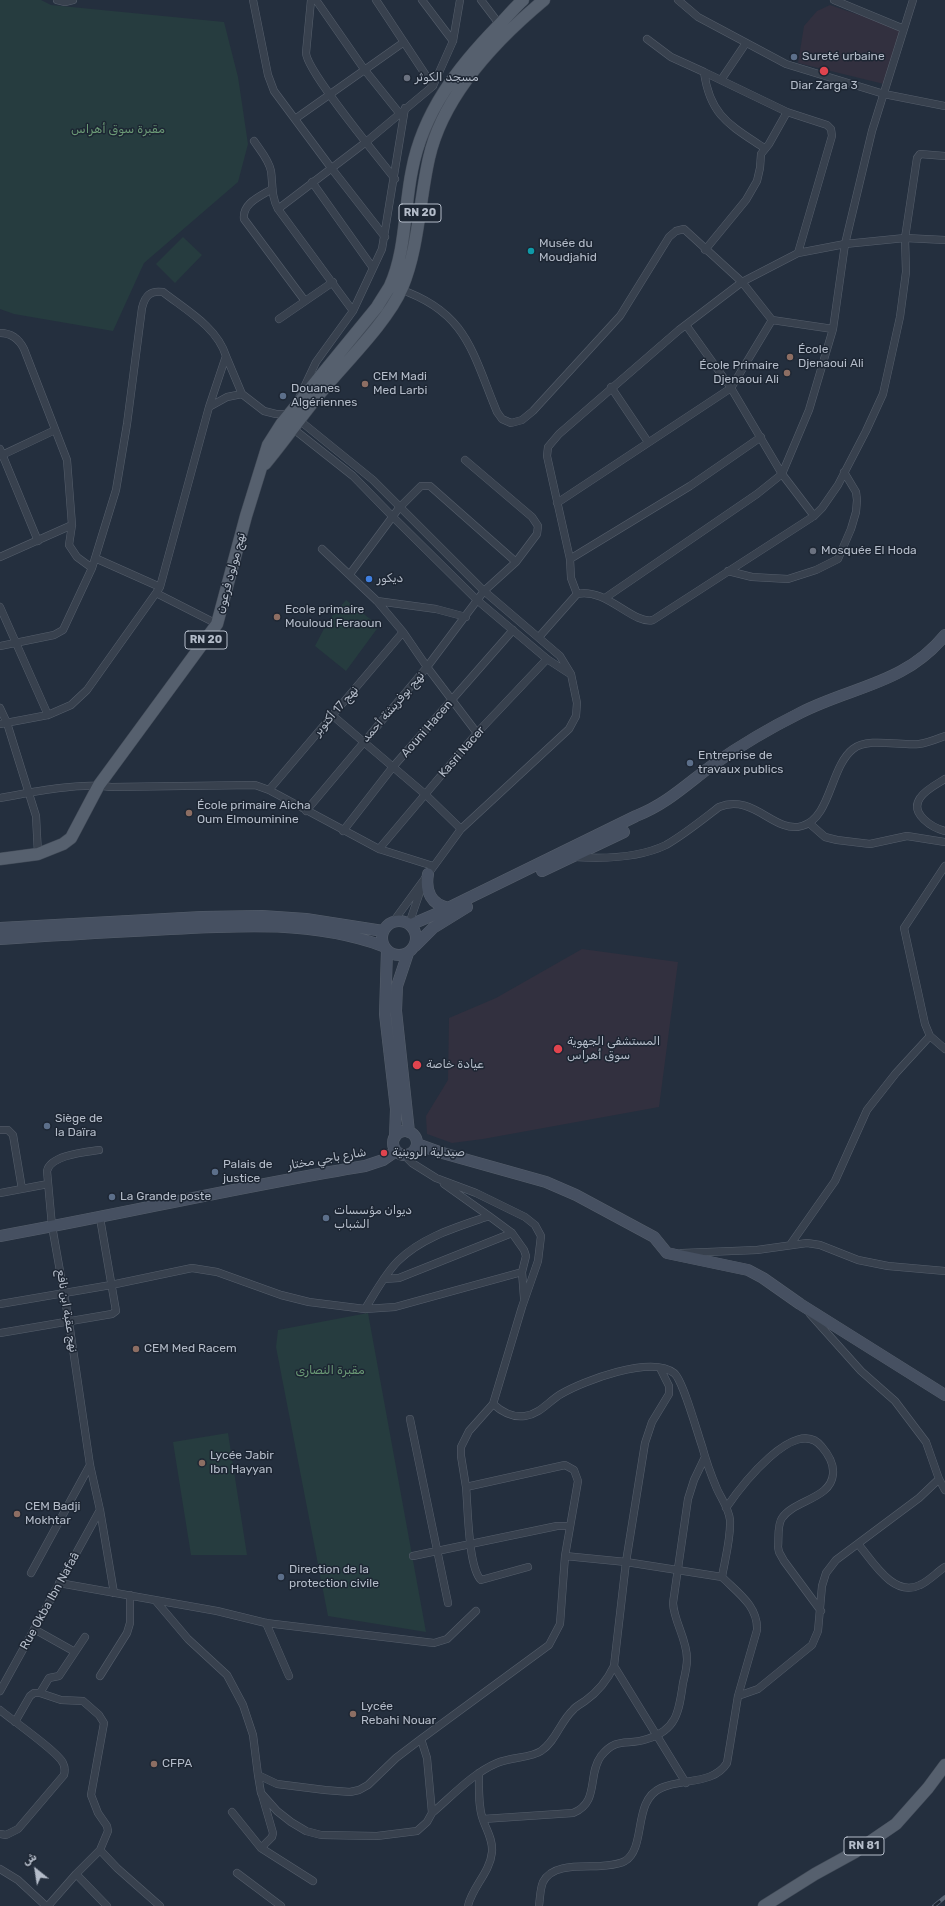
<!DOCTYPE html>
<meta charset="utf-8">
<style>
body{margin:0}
#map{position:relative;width:945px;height:1906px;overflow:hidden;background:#242f3e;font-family:Rubik,"Noto Sans Arabic",sans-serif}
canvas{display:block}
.north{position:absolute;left:16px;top:1850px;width:40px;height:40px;-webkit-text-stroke:3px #1d2633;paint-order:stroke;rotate:330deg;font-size:11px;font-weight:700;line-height:16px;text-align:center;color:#b4bcc9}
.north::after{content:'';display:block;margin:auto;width:14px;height:18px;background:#b4bcc9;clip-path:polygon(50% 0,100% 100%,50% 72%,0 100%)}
</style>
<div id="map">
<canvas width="945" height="1906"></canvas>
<div class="north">ش</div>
</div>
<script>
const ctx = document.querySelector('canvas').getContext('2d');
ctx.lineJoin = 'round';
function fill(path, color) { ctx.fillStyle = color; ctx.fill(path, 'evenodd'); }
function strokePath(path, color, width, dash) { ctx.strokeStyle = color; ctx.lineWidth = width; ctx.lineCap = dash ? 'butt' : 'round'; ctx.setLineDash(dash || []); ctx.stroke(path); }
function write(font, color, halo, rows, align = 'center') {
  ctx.font = font + ' Rubik,"Noto Sans Arabic",sans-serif'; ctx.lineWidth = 3; ctx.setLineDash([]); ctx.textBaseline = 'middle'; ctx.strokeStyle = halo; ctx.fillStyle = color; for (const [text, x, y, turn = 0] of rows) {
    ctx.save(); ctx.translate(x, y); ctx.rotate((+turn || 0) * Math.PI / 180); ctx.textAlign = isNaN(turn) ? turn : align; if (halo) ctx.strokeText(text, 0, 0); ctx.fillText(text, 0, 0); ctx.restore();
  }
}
fill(new Path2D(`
 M830,5L906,31L888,85L798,63L804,26L817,11Z
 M582,949L678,962L659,1107L483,1139L452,1143L427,1134L426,1116L448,1080L449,1018L496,998Z`), '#32303f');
fill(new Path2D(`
 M0,0H41L51,5L224,22L238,77L248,144L238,182L144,263L113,331L14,314L0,309Z
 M183,237L202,255L175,283L156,264Z
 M346,600L379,626L346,671L315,646L328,621Z
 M368,1313L426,1632L328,1616L276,1347L278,1330Z
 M228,1433L247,1555H191L173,1442Z`), '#263c3f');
const street = new Path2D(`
 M57,0L65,2L73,0
 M253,0L268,75L274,91L332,169L385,237
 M311,0L306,53C307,72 379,158 395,179
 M316,0L364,69L400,114
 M376,0L433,86
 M422,0L453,41
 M481,0L500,25
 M678,0L698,17L786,64L884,94L945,106
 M834,0L904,29
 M647,39L671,57L704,72
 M721,80L746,43
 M295,119L404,42
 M254,141C260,150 269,160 271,171C273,185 271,196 278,209L353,311
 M764,148C730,125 710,116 704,72L787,112L827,125L831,129L832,136L798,253
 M312,182L373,268
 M272,189C261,196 242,203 244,219L305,301
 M278,209L366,142L433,86L453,41L460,0
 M705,250L746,200L757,181L760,168L761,154L769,144L787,112
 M399,289C467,312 472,352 497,412L502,419L511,423L522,420L533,411L620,316L669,237L676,231L684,229L742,282L772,320L731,388L557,503
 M279,319L333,282
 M772,320L833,329
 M686,325L731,388L782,474L814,516
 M0,333C12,333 19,339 24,349L67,460L72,525L69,545L77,557L92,568L63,630L54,635L0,646
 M611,387L648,442
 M299,398L316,362L353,311L382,249L405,108
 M209,407L226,356L242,394
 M291,427L353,476L393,517L477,600L547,659L570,674
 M0,449L38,541
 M0,456L55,430
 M465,460L532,517L538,526L537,534L516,562
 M322,549L377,601L403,632L427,667L477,733
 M0,557L72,525
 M95,558L160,587
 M570,559L690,486L761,437
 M92,568L116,490L127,424L142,308C145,296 150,290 163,292C186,310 217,327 226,356
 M728,571L752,577L788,579L816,570L838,559L851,529L856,512L857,500L856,492L844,472
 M156,593L217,624
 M577,594C606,587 633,625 653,620L814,516L822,508L838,485L866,431L883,394L900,317L906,272L905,238L917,158L920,154L945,156
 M605,598L757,494L782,474L809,410L833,329L845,244L872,131L913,0
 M377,601L436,609L466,617
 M0,607L48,715
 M539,637L577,594L571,578L570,559L547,456L548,447L559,434L679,330L742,282L798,253L845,244L905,238L945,240
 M0,708L7,723L36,816L38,854
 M332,715L426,795L461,829
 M0,724L48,715L71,705L87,690L156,593L160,587L209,407L227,397L242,394L264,411L276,414H289L299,420L373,480L484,591L560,656L571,674L577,703L576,716L569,729L461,829L393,922
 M945,779C937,784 925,790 920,798C909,814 933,828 945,831
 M269,790L403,632
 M0,798C31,792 81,782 111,787L255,785L269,790L379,849L433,866
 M306,811L427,667L484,591L516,562L430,486H421L399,508L350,574
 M809,823L825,837L837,840L870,844L907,836L945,842
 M343,831L392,768L513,630
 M379,849L477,733L547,659
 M574,857C604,859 639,858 666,845C685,834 702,820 719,807C754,793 774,834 802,826C831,818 830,767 853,749C868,737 900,746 919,744C928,743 937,739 945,736
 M409,924L422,886
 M930,1036L925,1024L904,928L945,866
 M0,1130H8L13,1135L22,1189
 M99,1150C86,1152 50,1155 47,1171L52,1226L69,1322L90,1465L100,1510L114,1593
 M0,1193L48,1184
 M489,1216L512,1233L524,1250L526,1256L522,1272L524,1298
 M790,1245L835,1181L867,1110L896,1073L930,1036L945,1049
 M682,1253L757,1250L807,1243L820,1245L858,1260L888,1266L945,1271
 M384,1279L399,1278L512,1233
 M0,1304L111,1285L192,1268L217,1272L281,1295L309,1302L365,1309L395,1307L522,1272
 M365,1309C375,1293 385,1274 398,1261C422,1237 457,1227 489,1216L444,1184
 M0,1333L112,1314L116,1311L100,1218
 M493,1404C502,1412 512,1418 525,1416C540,1414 549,1401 561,1394C583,1381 651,1355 674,1373C683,1380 697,1432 702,1446C706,1461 711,1475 717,1489C721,1498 729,1509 730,1520C731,1538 725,1559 722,1577C738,1593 758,1606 757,1630L738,1696L727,1763C713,1785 683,1778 661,1788C632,1801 647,1847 625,1861C618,1865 609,1865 601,1866C583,1867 552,1863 543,1882C540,1889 540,1899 539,1906
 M410,1419L448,1603
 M939,1479L945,1490
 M466,1487C468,1507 468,1567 481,1580L528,1567
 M726,1508C739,1489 796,1413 822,1447C828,1454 834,1464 833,1474C831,1499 794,1500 782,1518C777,1525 779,1539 778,1547L779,1552L784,1561L821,1611
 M859,1545C873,1562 894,1598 920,1585C929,1581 937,1572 945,1567
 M413,1556L557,1526H570
 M565,1556L626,1562L722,1577
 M31,1573L90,1465
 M59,1583L155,1600L188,1639L227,1675L243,1705L253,1735L258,1775L277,1784L325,1790L350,1792L359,1790L368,1785L396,1758L421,1739L549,1645L560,1624L565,1556L578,1481L574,1470L565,1465L466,1487L461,1456V1447L469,1431L493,1404L522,1307L538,1261L541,1236L535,1225L525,1217L476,1193L436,1178L412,1163L404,1155
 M155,1600L217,1611L266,1623L434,1643L447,1639L476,1611
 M266,1623L289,1676
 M34,1629L75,1652
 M614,1666L686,1783
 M100,1676L127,1633L130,1623V1595
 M0,1691L100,1510
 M40,1693L49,1678L59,1676L85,1637
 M738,1696L758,1689L812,1645L818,1631L822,1586L826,1573L836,1560L919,1498L939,1479L926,1442L895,1401L861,1371L810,1314
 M0,1710C12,1720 58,1752 63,1763C65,1767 65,1771 64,1775L18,1829L6,1835L0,1834
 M15,1722L30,1696L34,1693H40L61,1700L83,1701L99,1715L104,1723L91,1795L98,1813L107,1826L108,1831L100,1850L76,1874L48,1906
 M421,1739L427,1758L432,1813
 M258,1775L261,1793L277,1811L291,1822L306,1831L321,1835L377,1836L417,1831L427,1822L432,1813C452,1796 473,1773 497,1763C511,1757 531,1758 541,1751C556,1741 560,1722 573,1710C576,1706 581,1704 585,1701C599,1691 607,1681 614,1666L626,1562L645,1443L652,1422L669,1394V1386L660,1368
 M232,1812L261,1848L272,1837L273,1833L262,1795
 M483,1819L573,1813C600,1802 587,1775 601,1756C617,1736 627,1746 647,1739C677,1730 679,1711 683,1683C685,1675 687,1666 687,1659C687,1639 674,1622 673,1603L688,1499L694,1480L705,1457
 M261,1848L313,1881
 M100,1850L117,1868L160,1906
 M0,1869L18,1880L46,1906
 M237,1873L281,1906
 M76,1874L107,1906
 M468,1906C472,1887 490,1873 492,1852C493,1840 487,1831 483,1820C478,1806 479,1788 479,1773`);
const secondary = new Path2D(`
 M542,871L624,832
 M428,874C425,891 431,905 449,908
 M382 938a17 17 0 1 1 34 0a17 17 0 1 1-34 0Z
 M410,925L438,913L636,816C667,804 688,783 714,764C741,745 770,728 800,713C853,686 905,684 945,635
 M0,928L202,917L262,916L306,919L383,931
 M0,939C57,935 113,932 170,929C242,925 314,921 383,946
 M415,946L433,928L467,907
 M387,950L385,1014L396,1109L395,1137
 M408,953L397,986L396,1011L409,1132
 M393 1143a12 12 0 1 1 24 0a12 12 0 1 1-24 0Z
 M417,1144L439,1152L546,1182L576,1195L654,1237L667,1253L748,1270L763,1278L800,1304L945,1395
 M0,1236C122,1214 242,1186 365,1166L383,1160L396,1151`);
const primary = new Path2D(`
 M265,464C285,440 302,415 322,391C346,362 388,321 402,288C419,247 419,202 429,158C443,96 496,40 544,0
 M0,859L38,854L63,844L71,838L99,785L217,624L246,516L268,445L282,423L377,307C381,300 386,293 390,286C406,251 404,208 412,170C423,112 458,67 498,26C507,17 514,8 523,0
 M764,1906L815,1874L855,1852L896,1824L928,1788L945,1765`);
strokePath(street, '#565f6c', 8);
strokePath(secondary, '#565f6c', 12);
strokePath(primary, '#414a57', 13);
strokePath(street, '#38414e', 7);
strokePath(secondary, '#465061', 11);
strokePath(primary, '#56606e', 12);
const rail = new Path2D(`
 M934,1906L945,1897`);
strokePath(rail, '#5a6575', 4);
strokePath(rail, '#1d2633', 2.5, [8]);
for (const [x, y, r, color] of [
 [794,57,4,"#5c6f8a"],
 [824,71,5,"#e0444e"],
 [407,78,4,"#6b7280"],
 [531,251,4,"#0f9aa8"],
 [790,357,4,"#8d6e63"],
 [787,373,4,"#8d6e63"],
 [365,384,4,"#8d6e63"],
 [283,396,4,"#5c6f8a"],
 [813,551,4,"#6b7280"],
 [369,579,4,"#3f7fe0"],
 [277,617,4,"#8d6e63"],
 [690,763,4,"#5c6f8a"],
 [189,813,4,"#8d6e63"],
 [558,1049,5,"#e0444e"],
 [417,1065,5,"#e0444e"],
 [47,1126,4,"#5c6f8a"],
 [384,1153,4,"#e0444e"],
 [215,1172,4,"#5c6f8a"],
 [112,1197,4,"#5c6f8a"],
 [326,1218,4,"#5c6f8a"],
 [136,1349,4,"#8d6e63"],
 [202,1463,4,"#8d6e63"],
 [17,1514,4,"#8d6e63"],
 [281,1577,4,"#5c6f8a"],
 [353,1714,4,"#8d6e63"],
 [154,1764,4,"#8d6e63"]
]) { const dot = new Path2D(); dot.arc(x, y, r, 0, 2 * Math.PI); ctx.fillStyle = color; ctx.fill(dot); strokePath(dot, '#1d2633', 1.5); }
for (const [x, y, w] of [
 [420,213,42],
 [206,640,42],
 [864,1846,40]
]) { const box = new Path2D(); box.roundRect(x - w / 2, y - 9, w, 18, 3); ctx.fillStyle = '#1d2633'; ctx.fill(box); strokePath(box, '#b4bcc9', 1); }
write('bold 11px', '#b4bcc9', null, [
 ["RN 20",420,213],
 ["RN 20",206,640],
 ["RN 81",864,1846]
]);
write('12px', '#b4bcc9', '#1d2633', [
 ["Sureté urbaine",802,57],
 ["مسجد الكوثر",415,78],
 ["Diar Zarga 3",824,86,"center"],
 ["Musée du",539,244],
 ["Moudjahid",539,258],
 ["École",798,350],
 ["Djenaoui Ali",798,364],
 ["École Primaire",779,366,"right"],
 ["Djenaoui Ali",779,380,"right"],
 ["CEM Madi",373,377],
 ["Med Larbi",373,391],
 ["Douanes",291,389],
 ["Algériennes",291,403],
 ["Mosquée El Hoda",821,551],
 ["ديكور",377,579],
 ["Ecole primaire",285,610],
 ["Mouloud Feraoun",285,624],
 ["Entreprise de",698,756],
 ["travaux publics",698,770],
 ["École primaire Aicha",197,806],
 ["Oum Elmouminine",197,820],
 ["المستشفى الجهوية",567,1042],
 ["سوق أهراس",567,1056],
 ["عيادة خاصة",426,1065],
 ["Siège de",55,1119],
 ["la Daïra",55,1133],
 ["صيدلية الروينية",392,1153],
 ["Palais de",223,1165],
 ["justice",223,1179],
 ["La Grande poste",120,1197],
 ["ديوان مؤسسات",334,1211],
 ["الشباب",334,1225],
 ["CEM Med Racem",144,1349],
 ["Lycée Jabir",210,1456],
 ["Ibn Hayyan",210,1470],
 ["CEM Badji",25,1507],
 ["Mokhtar",25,1521],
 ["Direction de la",289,1570],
 ["protection civile",289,1584],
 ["Lycée",361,1707],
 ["Rebahi Nouar",361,1721],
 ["CFPA",162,1764]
], 'left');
write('12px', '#6b9a76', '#1d2633', [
 ["مقبرة سوق أهراس",118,130],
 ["مقبرة النصارى",330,1371]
]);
write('12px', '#b4bcc9', '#1d2633', [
 ["نهج مولود فرعون",231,573,-75],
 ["نهج بوفريشة أحمد",393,707,-49],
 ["نهج 17 أكتوبر",336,711,-49],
 ["Aouni Hacen",427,729,-49],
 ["Kasri Nacer",462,752,-49],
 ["شارع باجي مختار",327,1159,-10],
 ["نهج عقبة ابن نافع",67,1311,81],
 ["Rue Okba Ibn Nafaâ",50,1601,-61]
]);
</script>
